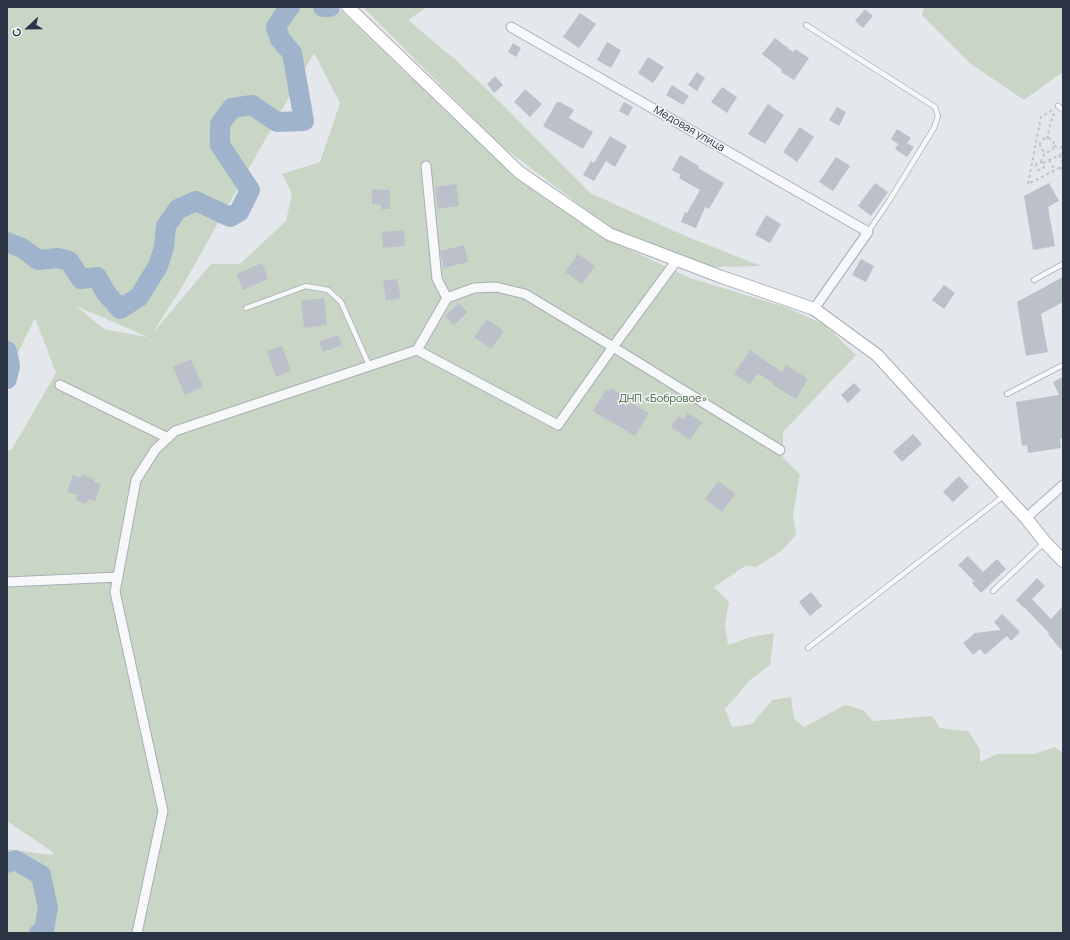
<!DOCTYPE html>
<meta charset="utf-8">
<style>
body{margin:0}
#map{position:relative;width:1070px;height:940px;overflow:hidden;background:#e4e7ec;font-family:Manrope,sans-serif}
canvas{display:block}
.frame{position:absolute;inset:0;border:8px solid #2b3445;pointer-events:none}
.north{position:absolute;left:8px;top:8px;width:40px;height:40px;-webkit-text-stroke:3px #f4f6f9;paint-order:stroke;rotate:248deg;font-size:11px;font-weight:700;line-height:16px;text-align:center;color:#2b3445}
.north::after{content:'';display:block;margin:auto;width:14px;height:18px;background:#2b3445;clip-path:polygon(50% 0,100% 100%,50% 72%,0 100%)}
</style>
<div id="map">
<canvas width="1070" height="940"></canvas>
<div class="frame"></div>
<div class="north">С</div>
</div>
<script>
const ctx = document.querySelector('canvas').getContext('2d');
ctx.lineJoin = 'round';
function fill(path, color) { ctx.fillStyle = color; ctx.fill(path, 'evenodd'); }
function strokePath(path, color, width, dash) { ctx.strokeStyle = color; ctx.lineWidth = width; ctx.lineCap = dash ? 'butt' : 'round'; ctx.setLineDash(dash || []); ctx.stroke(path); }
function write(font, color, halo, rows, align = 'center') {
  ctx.font = font + ' Manrope,sans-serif'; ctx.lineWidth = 3; ctx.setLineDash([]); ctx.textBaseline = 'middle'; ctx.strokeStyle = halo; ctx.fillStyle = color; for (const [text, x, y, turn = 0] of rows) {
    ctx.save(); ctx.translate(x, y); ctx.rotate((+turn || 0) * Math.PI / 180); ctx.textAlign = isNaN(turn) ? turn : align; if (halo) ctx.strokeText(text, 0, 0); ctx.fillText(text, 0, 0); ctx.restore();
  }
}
fill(new Path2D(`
 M7,7H337L517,179L605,238L690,278L788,308L825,325L856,355L783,432V458L800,474L793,515L796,535L780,552L756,567L745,566L714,587L729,602L725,625L728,645L751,637L774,633L770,665L750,680L725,709L732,727L752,724L772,700L791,697L794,719L804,727L845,705L863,710L873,721L932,716L940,728L968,731L980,749V762L997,754H1034L1055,747L1063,753V933H7V849L50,855L54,853L7,821V451L12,449L56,373L35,318L7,375ZM314,53L340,103L320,162L282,174L292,194L286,221L240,264H211L152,334L182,287ZM76,306L146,336V337L104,329Z
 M363,7H427L408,20L458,62L501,103L590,193L688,237L761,266L713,267L610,228L499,144Z
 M924,7H1063V72L1024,100L971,64L922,15Z`), '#c9d6c5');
strokePath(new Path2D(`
 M323,7H330
 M7,242L22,248L38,260L58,258L69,261L81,279L97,277L106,293L120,309L139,297L158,266L164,247L166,226L178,209L196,201L230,217L239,212L250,190L220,145V124L232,108L252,105L277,122L304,121L292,53L280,39L276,27L289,7H290
 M7,351L10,366L7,379
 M7,863L15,860L41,875L48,908L44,930L39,933`), '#9fb4cc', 20);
fill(new Path2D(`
 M865,9L873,16L863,28L855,21Z
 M580,13L596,24L579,48L563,37Z
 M775,38L793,52L795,49L809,58L794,80L781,72L782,70L762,54Z
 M607,42L621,50L611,68L597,60Z
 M513,43L521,48L516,57L508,52Z
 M648,57L664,67L653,83L638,73Z
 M697,72L705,78L697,91L688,85Z
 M495,76L503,85L494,93L487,84Z
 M672,85L689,96L683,105L666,95Z
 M722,87L737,97L727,113L711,102Z
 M525,89L542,104L530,117L514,102Z
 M557,102H560L574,110L569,118L593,132L583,149L543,126Z
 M624,102L633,107L628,116L619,111Z
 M768,104L784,115L765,144L748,134Z
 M837,107L846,112L839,126L829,120Z
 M800,127L814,137L797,162L783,152Z
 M897,129L911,138L907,143L914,147L907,157L895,149L898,144L891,139Z
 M610,136L627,146L615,167L606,161L594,181L583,175L591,161L594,163Z
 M680,155L699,166L698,168L724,183L709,209L705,207L696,228L681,222L685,212L687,213L700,190L679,178L681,175L672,170Z
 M836,157L850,166L833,191L819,182Z
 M875,183L888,192L871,216L858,206Z
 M1049,183L1059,201L1048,207L1055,246L1033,250L1024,196Z
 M456,184L459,206L438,209L435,187Z
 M372,189L390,190V209H381V205L372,204Z
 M766,215L781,224L770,243L755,235Z
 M404,230L405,246L383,248L382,232Z
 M464,245L468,262L444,268L440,251Z
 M578,254L595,266L582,284L565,272Z
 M861,259L874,266L866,282L852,275Z
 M262,263L268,279L243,290L236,274Z
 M1063,277V302L1041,314L1048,352L1026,356L1017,302Z
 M397,279L401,298L386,301L383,281Z
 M944,285L955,293L944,309L932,300Z
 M324,298L327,325L304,328L301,301Z
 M459,303L468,312L454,325L445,316Z
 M487,319L504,331L491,349L474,337Z
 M338,335L342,345L323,352L319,342Z
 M282,346L291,371L276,377L267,351Z
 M750,350L782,372L786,365L808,379L796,399L773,385L774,384L758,373L750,384L734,374Z
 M191,359L203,387L185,395L173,367Z
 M1063,377V438L1060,439L1061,448L1028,453L1027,445L1022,446L1016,402L1059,395L1053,382Z
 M854,383L861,390L848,403L841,395Z
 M611,388L625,396L624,398L649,413L635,436L593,411L606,389L609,391Z
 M688,413L702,422L690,440L671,427L679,416L684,419Z
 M913,434L922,444L902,462L893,452Z
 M82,474L94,479V482L101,484L95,501L88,499L86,504L76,500L77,495L67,492L73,475L81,478Z
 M959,476L969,487L953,502L943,492Z
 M718,481L735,494L722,512L705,499Z
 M968,556L983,572L997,559L1006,569L981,593L972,583L974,581L958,565Z
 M1037,578L1045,586L1032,599L1051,619L1063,606V652L1048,634L1049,633L1024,607H1023L1016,600Z
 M811,592L822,606L810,616L799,602Z
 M1002,614L1020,632L1011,641L1007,636L985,655L980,649L973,655L963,643L975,633L1001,630L994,622Z`), '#bbc0ca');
const lane = new Path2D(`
 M806,25L935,107L938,116L934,128L889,201L868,232
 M1058,106L1063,110
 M1034,280L1063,264
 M246,308L306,286L328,290L341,302L369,365
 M1007,394L1063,365
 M993,591L1044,543
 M808,648L1005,495`);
const street = new Path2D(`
 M511,27L868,232L814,309
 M426,166L437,279L447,298
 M417,350L558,425L613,347L677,260
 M60,385L168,438
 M1026,518L1063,485
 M7,582L118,577
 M137,933L163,811L115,592L136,480L155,450L175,431L417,350L447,298L474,288L496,287L525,294L613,347L780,450`);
const secondary = new Path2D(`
 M348,7L519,172L609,234L719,276L814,309L877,355L1026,518L1045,542L1063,561`);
strokePath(lane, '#a9aeb7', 6);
strokePath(street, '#a9aeb7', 11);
strokePath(secondary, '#a9aeb7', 14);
strokePath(new Path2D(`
 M1052,110L1041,117L1028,184L1063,166
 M1040 145a7 7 0 1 1 14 0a7 7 0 1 1-14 0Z
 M1047,139L1050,125L1054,113
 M1054,146L1063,148
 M1059,155L1063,163
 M1049,160L1055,170
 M1036 166a4 4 0 1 1 8 0a4 4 0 1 1-8 0Z
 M1041,162L1045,152
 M1043,163L1063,153
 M1060,167L1063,172`), '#c2c5cb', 2, [3, 3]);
strokePath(lane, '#f7f8fa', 4.5);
strokePath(street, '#f7f8fa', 9);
strokePath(secondary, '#fff', 12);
write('11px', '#2b3445', '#f4f6f9', [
 ["Медовая улица",689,129,30]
]);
write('11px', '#3f6138', '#f4f6f9', [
 ["ДНП «Бобровое»",663,399]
]);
</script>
